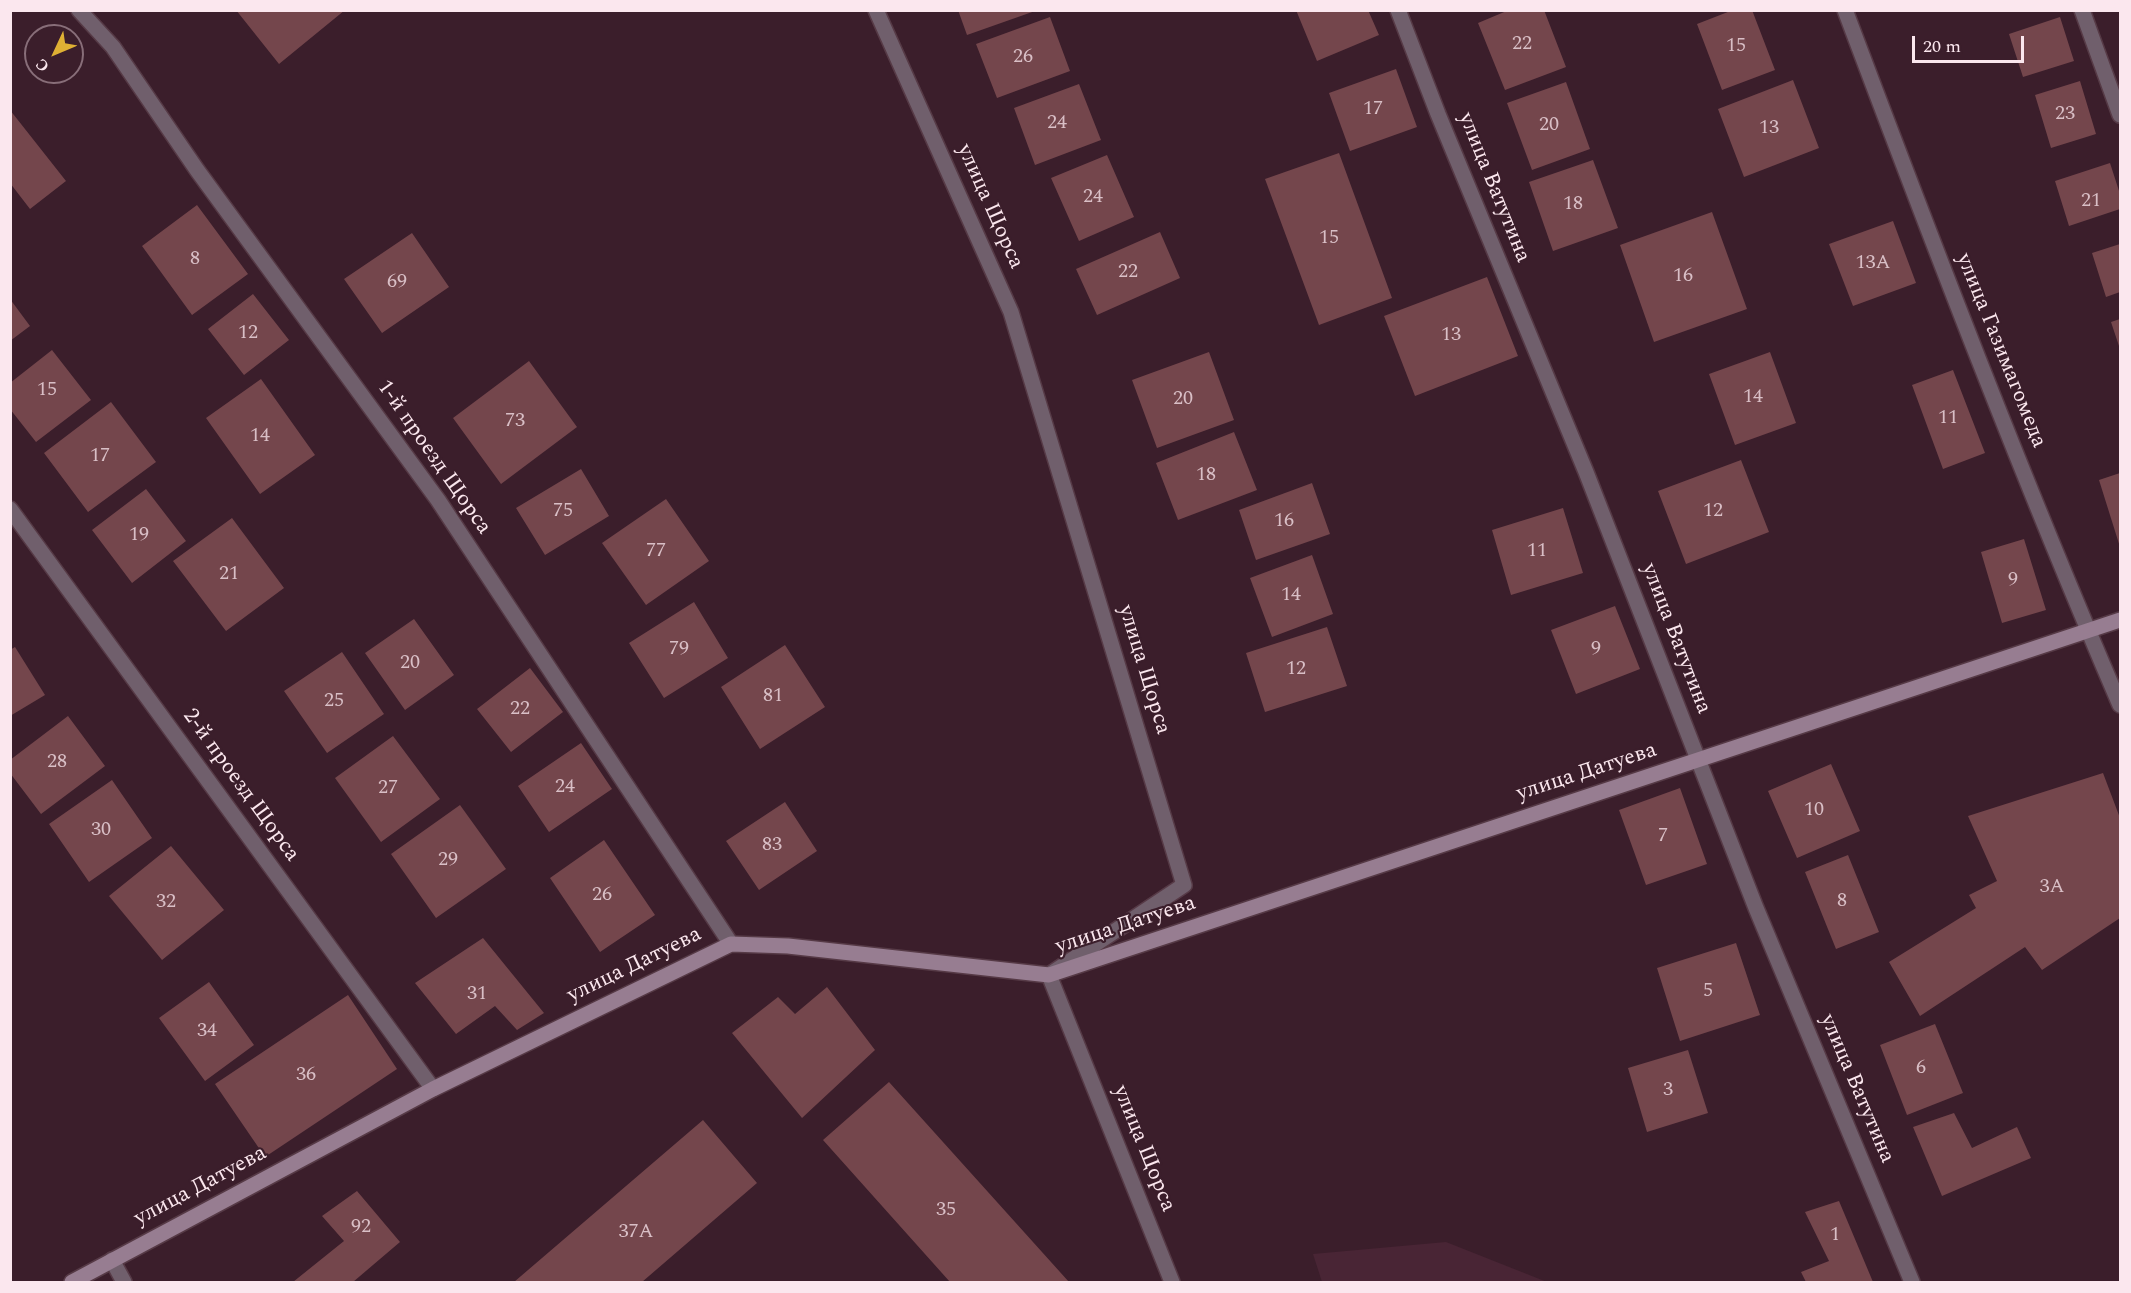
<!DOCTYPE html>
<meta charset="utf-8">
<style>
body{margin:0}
#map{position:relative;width:2131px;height:1293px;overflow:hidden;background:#3b1e2b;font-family:Spectral,serif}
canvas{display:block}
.frame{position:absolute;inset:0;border:12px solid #fbe7ee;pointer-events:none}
.north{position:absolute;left:24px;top:24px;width:60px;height:60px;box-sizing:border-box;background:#3b1e2b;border:2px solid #886e79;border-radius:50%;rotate:226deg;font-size:16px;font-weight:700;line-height:24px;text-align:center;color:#fbe7ee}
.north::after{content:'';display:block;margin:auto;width:21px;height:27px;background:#dfb034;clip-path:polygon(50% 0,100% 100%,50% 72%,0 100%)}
.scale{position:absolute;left:1912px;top:36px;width:112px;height:27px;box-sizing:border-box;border:3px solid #fbe7ee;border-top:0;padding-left:8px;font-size:18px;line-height:21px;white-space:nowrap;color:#fbe7ee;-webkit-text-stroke:4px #3b1e2b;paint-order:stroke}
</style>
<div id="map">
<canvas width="2131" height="1293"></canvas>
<div class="frame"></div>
<div class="north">С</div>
<div class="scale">20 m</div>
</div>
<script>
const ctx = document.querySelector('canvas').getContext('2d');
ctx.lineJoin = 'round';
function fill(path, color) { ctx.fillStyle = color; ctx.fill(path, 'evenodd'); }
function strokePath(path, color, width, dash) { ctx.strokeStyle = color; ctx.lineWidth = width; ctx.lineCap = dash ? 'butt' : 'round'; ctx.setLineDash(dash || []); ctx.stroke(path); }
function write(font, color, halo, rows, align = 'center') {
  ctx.font = font + ' Spectral,serif'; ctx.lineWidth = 4.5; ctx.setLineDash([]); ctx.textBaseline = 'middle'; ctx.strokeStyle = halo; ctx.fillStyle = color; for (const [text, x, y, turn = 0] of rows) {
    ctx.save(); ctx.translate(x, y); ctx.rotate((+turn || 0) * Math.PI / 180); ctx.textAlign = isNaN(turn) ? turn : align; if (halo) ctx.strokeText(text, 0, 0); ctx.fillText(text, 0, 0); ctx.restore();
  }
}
fill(new Path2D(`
 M1446,1242L1547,1282H1322L1313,1254Z`), '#492535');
fill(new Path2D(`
 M236,10H345L279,64Z
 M958,10H1035V11L967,35Z
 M1296,10H1368L1379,35L1317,61Z
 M1509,10H1544L1566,67L1505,90L1478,23Z
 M1733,10H1752L1775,70L1722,90L1697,24Z
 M1050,17L1070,71L997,98L976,44Z
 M2060,17L2074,61L2023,77L2009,34Z
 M1396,69L1417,127L1350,151L1329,93Z
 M1793,80L1819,148L1744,177L1718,109Z
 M2080,81L2096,134L2051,148L2035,95Z
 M1566,82L1590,149L1532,170L1507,103Z
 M1079,84L1101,140L1035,165L1014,108Z
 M10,110L66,181L30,209L10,183Z
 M1339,153L1392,298L1319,325L1265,179Z
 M1107,155L1134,217L1079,241L1051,178Z
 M1593,160L1618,228L1553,251L1529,182Z
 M2110,163L2120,194V209L2069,226L2055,181Z
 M197,205L248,274L192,315L142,246Z
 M1712,212L1747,309L1654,342L1620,245Z
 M1893,221L1916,283L1853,306L1829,244Z
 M1160,232L1180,278L1097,315L1076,269Z
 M412,233L449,287L382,333L344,279Z
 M2120,244V292L2106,297L2092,253Z
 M1487,277L1518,356L1415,396L1384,316Z
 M253,294L289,340L244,375L208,329Z
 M10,299L30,326L10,341Z
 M2120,319V349L2111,322Z
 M52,350L91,400L36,442L10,409V383Z
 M1209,352L1234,420L1157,448L1132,380Z
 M1770,352L1796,423L1735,445L1709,374Z
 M529,361L577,427L501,484L453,418Z
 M1953,370L1985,453L1943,469L1912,385Z
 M261,379L315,455L260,494L206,418Z
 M111,402L156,462L88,512L44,453Z
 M1234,432L1257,490L1178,520L1156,463Z
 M1741,460L1769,532L1686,564L1658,491Z
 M581,469L609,516L545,555L516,508Z
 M2120,473V547L2099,480Z
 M1312,483L1330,534L1256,560L1239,510Z
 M146,489L186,541L132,583L92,530Z
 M666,499L709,561L646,605L602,543Z
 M1563,508L1583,573L1511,595L1492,530Z
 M232,518L284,588L226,631L173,561Z
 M2024,539L2046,610L2002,623L1981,552Z
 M1312,555L1333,614L1272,637L1250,578Z
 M694,602L728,658L664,698L629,643Z
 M1615,606L1640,669L1576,694L1551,630Z
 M414,619L454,675L405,710L365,653Z
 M1327,627L1347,686L1265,712L1246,653Z
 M785,645L825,707L760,749L721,687Z
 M15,647L45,695L10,716V650Z
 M342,652L384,714L327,753L284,691Z
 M530,668L563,712L511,752L477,709Z
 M68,716L105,766L41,814L10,773V760Z
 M393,736L440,799L381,842L335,778Z
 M581,743L612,789L549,832L518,786Z
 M1831,764L1860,831L1797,858L1768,791Z
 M2103,773L2120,818V918L2042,970L2025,947L1920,1016L1889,962L1976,908L1969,895L1997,881L1968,816Z
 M112,780L152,838L89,882L49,824Z
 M1680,788L1707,864L1646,885L1619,810Z
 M785,802L817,851L759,890L726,841Z
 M460,805L506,869L436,918L391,854Z
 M604,840L655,915L600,952L550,878Z
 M171,846L224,910L162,960L109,896Z
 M1848,855L1879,932L1836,949L1805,872Z
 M483,938L544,1013L517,1030L495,1006L456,1034L415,983Z
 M1736,943L1760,1015L1680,1041L1657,968Z
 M209,982L254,1045L205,1081L159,1018Z
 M827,987L875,1050L802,1118L732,1033L778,997L795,1014Z
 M348,995L397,1069L265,1157L215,1084Z
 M1935,1024L1963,1093L1907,1115L1880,1045Z
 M1688,1050L1708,1113L1647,1132L1628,1068Z
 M889,1082L1069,1282H950L823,1140Z
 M1954,1113L1972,1148L2017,1127L2031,1158L1942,1196L1913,1127Z
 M703,1120L757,1183L642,1282H514Z
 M357,1191L400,1242L353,1282H293L344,1241L322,1216Z
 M1839,1201L1873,1282H1806L1801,1272L1829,1261L1805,1212Z`), '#74464c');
const street = new Path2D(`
 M79,10L113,47L197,170L438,500L731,944
 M876,10L1011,312L1184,885L1049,975L1172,1282
 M1398,10L1438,114L1586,472L1756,908L1912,1282
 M1845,10C1933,244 2022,477 2120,705
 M2082,10L2120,115
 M10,509L433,1089
 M112,1260L124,1282`);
const secondary = new Path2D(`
 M72,1282L433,1089L731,944L788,946L1049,975L2120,620`);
strokePath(street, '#563a46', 18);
strokePath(secondary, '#563a46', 18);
strokePath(street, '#705f6c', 15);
strokePath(secondary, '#977d91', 15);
write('20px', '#d9bfc6', null, [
 ["22",1522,45],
 ["15",1736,47],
 ["26",1023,58],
 ["17",1373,110],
 ["23",2065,115],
 ["24",1057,124],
 ["20",1549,126],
 ["13",1769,129],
 ["24",1093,198],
 ["21",2091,202],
 ["18",1573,205],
 ["15",1329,239],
 ["8",195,260],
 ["13А",1873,264],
 ["22",1128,273],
 ["16",1683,277],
 ["69",397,283],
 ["12",248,334],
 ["13",1451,336],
 ["15",47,391],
 ["14",1753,398],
 ["20",1183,400],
 ["11",1948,419],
 ["73",515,422],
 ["14",260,437],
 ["17",100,457],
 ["18",1206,476],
 ["75",563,512],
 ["12",1713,512],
 ["16",1284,522],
 ["19",139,536],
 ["77",656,552],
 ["11",1537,552],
 ["21",229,575],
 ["9",2013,581],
 ["14",1291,596],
 ["79",679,650],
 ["9",1596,650],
 ["20",410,664],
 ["12",1296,670],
 ["81",773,697],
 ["25",334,702],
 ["22",520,710],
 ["28",57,763],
 ["24",565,788],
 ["27",388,789],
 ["10",1814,811],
 ["30",101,831],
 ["7",1663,837],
 ["83",772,846],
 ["29",448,861],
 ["3А",2052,888],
 ["26",602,896],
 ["8",1842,902],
 ["32",166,903],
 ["5",1708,992],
 ["31",477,995],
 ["34",207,1032],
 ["6",1921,1069],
 ["36",306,1076],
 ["3",1668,1091],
 ["35",946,1211],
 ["92",361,1228],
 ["37А",636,1233],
 ["1",1835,1236]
]);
write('22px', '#fbe7ee', '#3b1e2b', [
 ["улица Ватутина",1493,188,68],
 ["улица Щорса",989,207,66],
 ["улица Газимагомеда",2000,351,68],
 ["1-й проезд Щорса",433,458,55],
 ["улица Ватутина",1675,639,69],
 ["улица Щорса",1143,670,73],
 ["улица Датуева",1587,773,-18],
 ["2-й проезд Щорса",240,786,54],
 ["улица Датуева",1126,926,-18],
 ["улица Датуева",635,966,-26],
 ["улица Ватутина",1856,1089,67],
 ["улица Щорса",1143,1149,68],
 ["улица Датуева",201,1187,-28]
]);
</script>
